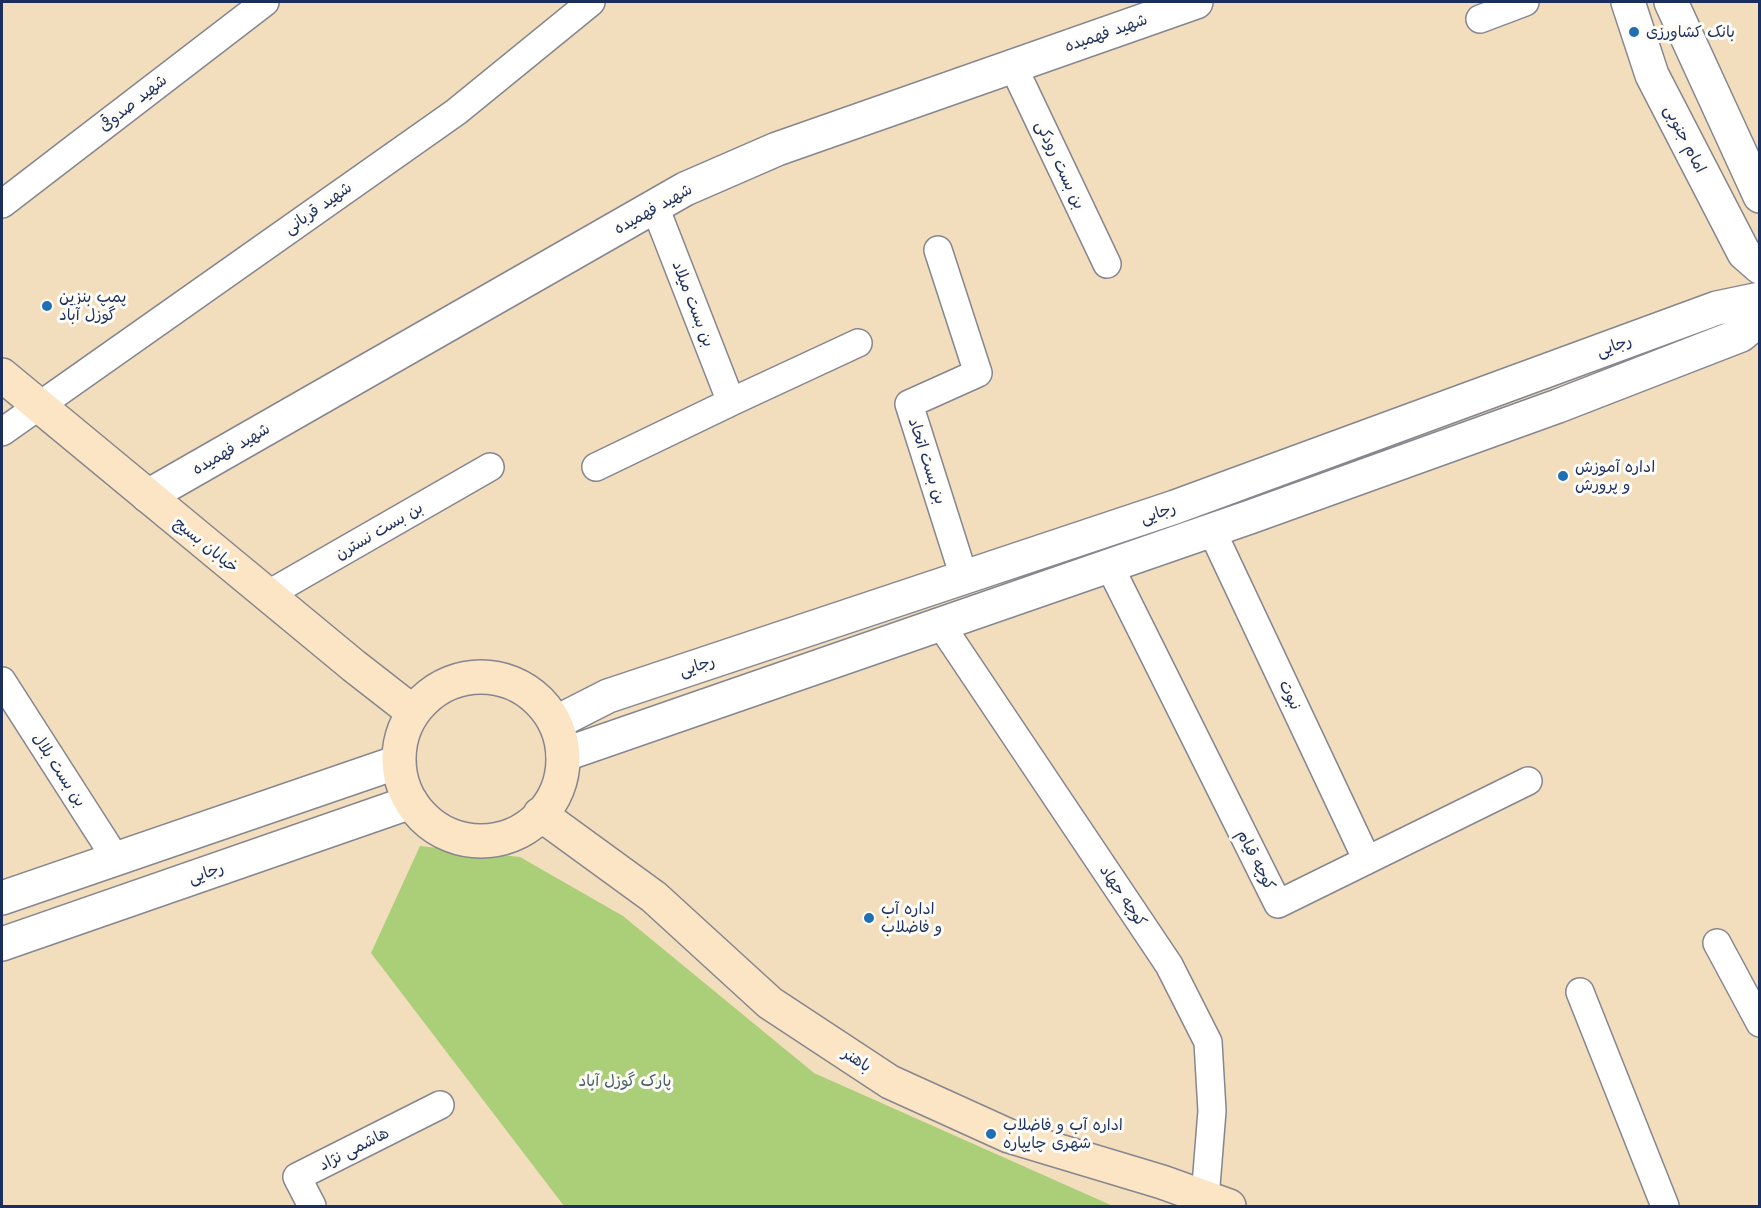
<!DOCTYPE html>
<meta charset="utf-8">
<style>
body{margin:0}
#map{position:relative;width:1761px;height:1208px;overflow:hidden;background:#f2ddbd;font-family:Mali,sans-serif}
canvas{display:block}
.frame{position:absolute;inset:0;border:3px solid #1b2f5e;pointer-events:none}
</style>
<div id="map">
<canvas width="1761" height="1208"></canvas>
<div class="frame"></div>
</div>
<script>
const ctx = document.querySelector('canvas').getContext('2d');
ctx.lineJoin = 'round';
function fill(path, color) { ctx.fillStyle = color; ctx.fill(path, 'evenodd'); }
function strokePath(path, color, width, dash) { ctx.strokeStyle = color; ctx.lineWidth = width; ctx.lineCap = dash ? 'butt' : 'round'; ctx.setLineDash(dash || []); ctx.stroke(path); }
function write(font, color, halo, rows, align = 'center') {
  ctx.font = font + ' Mali,"Playpen Sans Arabic",sans-serif'; ctx.lineWidth = 6; ctx.setLineDash([]); ctx.textBaseline = 'middle'; ctx.strokeStyle = halo; ctx.fillStyle = color; for (const [text, x, y, turn = 0] of rows) {
    ctx.save(); ctx.translate(x, y); ctx.rotate((+turn || 0) * Math.PI / 180); ctx.textAlign = isNaN(turn) ? turn : align; if (halo) ctx.strokeText(text, 0, 0); ctx.fillText(text, 0, 0); ctx.restore();
  }
}
fill(new Path2D(`
 M420,846L520,857L623,916L814,1073L1113,1206H564L371,953Z`), '#abcf79');
const minor = new Path2D(`
 M1480,19L1525,2
 M1013,66L1107,264
 M2,204L265,2
 M655,207L731,402L858,343
 M938,250L978,373L909,404L964,577
 M2,432L456,112L591,2
 M596,467L731,402
 M1212,531L1367,860
 M1110,567L1278,904L1528,781
 M267,595L490,467
 M941,625L1169,965L1208,1042L1212,1111L1205,1198L1207,1206
 M2,681L116,859
 M1717,943L1760,1023
 M1580,992L1665,1206
 M312,1206L297,1177L440,1105`);
const tertiary = new Path2D(`
 M1628,2L1652,75L1744,253L1760,267
 M1671,2L1760,196
 M148,496L685,189L777,149L1196,2
 M555,723L608,696L1175,507L1717,308L1760,299
 M563,755L1250,517L1558,406L1741,335L1760,319
 M2,898L398,762
 M2,944L411,802`);
const secondary = new Path2D(`
 M2,375L354,666L413,712
 M399 759a82 82 0 1 1 164 0a82 82 0 1 1-164 0Z
 M540,814L654,897L770,1003L890,1082L1009,1136L1162,1182L1229,1206`);
strokePath(minor, '#86868e', 30);
strokePath(tertiary, '#86868e', 36);
strokePath(secondary, '#86868e', 36);
strokePath(minor, '#fff', 27);
strokePath(tertiary, '#fff', 33);
strokePath(secondary, '#fce5c4', 33);
for (const [x, y, r, color] of [
 [1634,32,6,"#1f6fb2"],
 [47,306,6,"#1f6fb2"],
 [1563,476,6,"#1f6fb2"],
 [869,918,6,"#1f6fb2"],
 [991,1134,6,"#1f6fb2"]
]) { const dot = new Path2D(); dot.arc(x, y, r, 0, 2 * Math.PI); ctx.fillStyle = color; ctx.fill(dot); strokePath(dot, '#fdfcf7', 2); }
write('16px', '#1b2f5e', '#fdfcf7', [
 ["بانک کشاورزی",1646,32],
 ["پمپ بنزین",59,297],
 ["گوزل آباد",59,315],
 ["اداره آموزش",1575,467],
 ["و پرورش",1575,485],
 ["اداره آب",881,909],
 ["و فاضلاب",881,927],
 ["اداره آب و فاضلاب",1003,1125],
 ["شهری چایپاره",1003,1143]
], 'left');
write('16px', '#1b2f5e', '#fdfcf7', [
 ["شهید فهمیده",1106,33,-19],
 ["شهید صدوقی",133,103,-38],
 ["امام جنوبی",1685,139,63],
 ["بن بست رودکی",1060,165,65],
 ["شهید قربانی",318,208,-35],
 ["شهید فهمیده",653,209,-29],
 ["بن بست میلاد",693,304,69],
 ["رجایی",1614,346,-20],
 ["شهید فهمیده",231,449,-30],
 ["بن بست اتحاد",927,461,72],
 ["رجایی",1158,513,-19],
 ["بن بست نسترن",379,531,-30],
 ["خیابان بسیج",206,545,39],
 ["رجایی",697,666,-18],
 ["نبوت",1290,695,65],
 ["بن بست بلال",59,770,57],
 ["کوچه قیام",1256,860,63],
 ["رجایی",206,873,-19],
 ["کوچه جهاد",1123,896,56],
 ["باهنر",857,1060,33],
 ["هاشمی نژاد",354,1149,-27]
]);
write('16px', '#465f66', '#fdfcf7', [
 ["پارک گوزل آباد",625,1081]
]);
</script>
